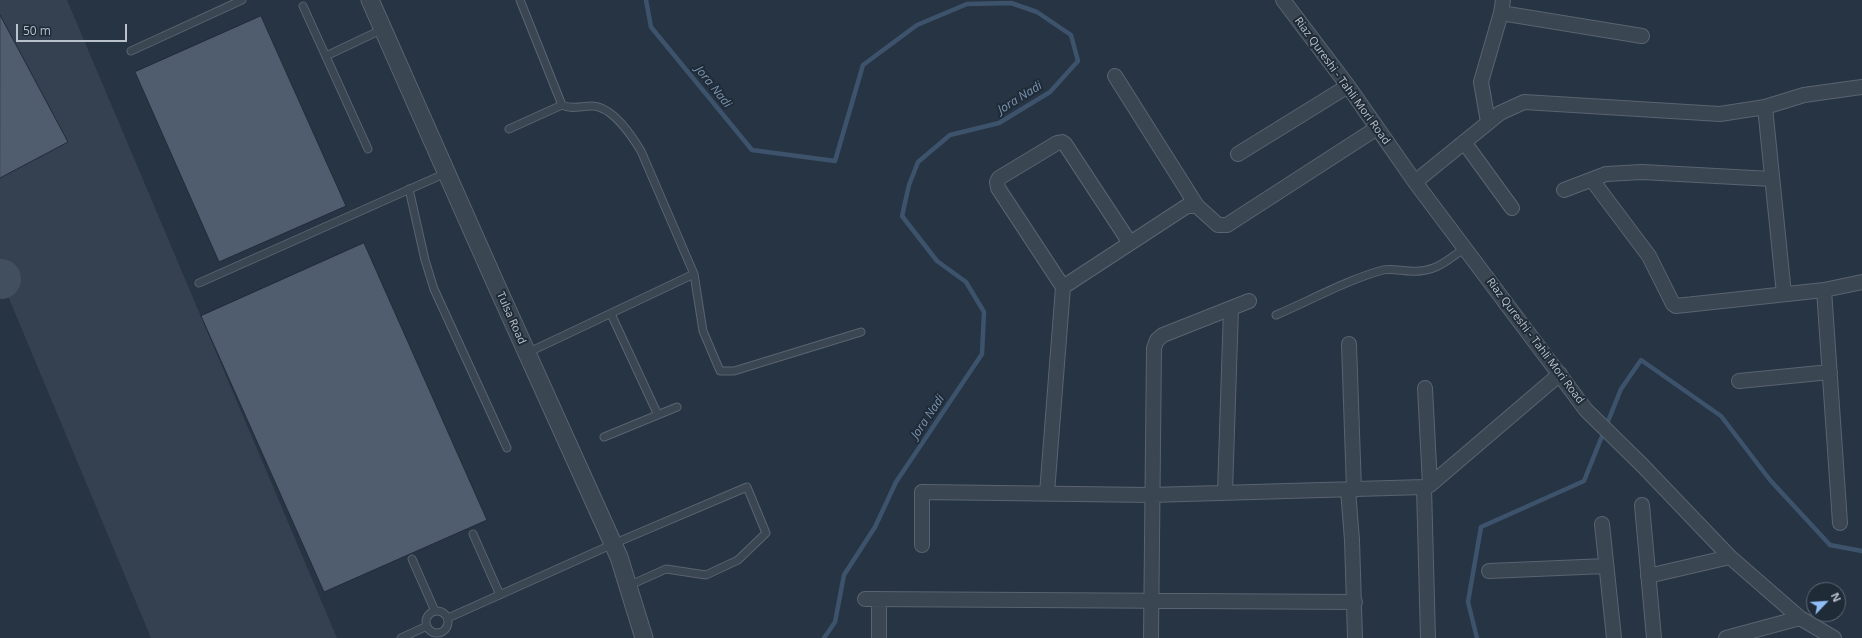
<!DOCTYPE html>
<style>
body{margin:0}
#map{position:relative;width:1862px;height:638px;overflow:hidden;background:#273443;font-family:"Open Sans",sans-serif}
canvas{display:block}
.north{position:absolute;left:1806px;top:582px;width:40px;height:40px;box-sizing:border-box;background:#202b38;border:1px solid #5d6773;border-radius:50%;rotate:65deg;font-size:11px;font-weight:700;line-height:16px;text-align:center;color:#b8c1cc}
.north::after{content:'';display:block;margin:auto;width:14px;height:18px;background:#91bef9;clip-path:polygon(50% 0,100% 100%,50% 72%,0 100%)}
.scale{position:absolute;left:16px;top:24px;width:111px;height:18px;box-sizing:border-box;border:2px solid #b8c1cc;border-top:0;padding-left:5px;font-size:12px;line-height:14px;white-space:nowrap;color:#b8c1cc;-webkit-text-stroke:3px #202b38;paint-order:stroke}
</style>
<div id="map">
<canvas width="1862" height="638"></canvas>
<div class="north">N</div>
<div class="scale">50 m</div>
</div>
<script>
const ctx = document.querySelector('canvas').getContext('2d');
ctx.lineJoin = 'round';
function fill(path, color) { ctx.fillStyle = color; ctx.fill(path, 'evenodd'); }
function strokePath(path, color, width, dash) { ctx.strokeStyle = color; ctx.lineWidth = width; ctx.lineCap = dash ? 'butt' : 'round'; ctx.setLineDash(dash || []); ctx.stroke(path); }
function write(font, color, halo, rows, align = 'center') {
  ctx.font = font + ' "Open Sans",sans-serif'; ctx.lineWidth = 4; ctx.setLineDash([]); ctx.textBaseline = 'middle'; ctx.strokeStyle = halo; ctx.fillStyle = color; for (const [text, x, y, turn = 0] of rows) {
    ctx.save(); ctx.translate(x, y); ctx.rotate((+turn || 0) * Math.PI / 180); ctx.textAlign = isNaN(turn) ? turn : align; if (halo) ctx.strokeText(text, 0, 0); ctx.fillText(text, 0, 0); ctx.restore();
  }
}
fill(new Path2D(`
 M0,0H67L337,638H151L0,277Z`), '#354150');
strokePath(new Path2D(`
 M646,0L651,27L752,150L835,161L863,65L917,25L967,4L1011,3L1037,12L1071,35L1078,61L1050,92L999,123L950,135L918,162L909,185L902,216L937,261L966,282L984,312L982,354L896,482L875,527L844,575L835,622L824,638
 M1477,638L1468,602L1481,527L1584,481L1621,389L1641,360L1721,416L1770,480L1830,545L1862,551`), '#3d536c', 4.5);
strokePath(new Path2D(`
 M0,279H1`), '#424f5e', 40);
const building = new Path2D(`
 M0,15L68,142L0,178Z
 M261,16L346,206L219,262L135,72Z
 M364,243L487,520L324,592L201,316Z`);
fill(building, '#505d6e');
strokePath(building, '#222d3a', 1);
const service = new Path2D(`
 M520,0L562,105C572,110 581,106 592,106C612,106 632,136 641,151L694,274L703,331L720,371H734L861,332
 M303,6L368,149
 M131,51L242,0
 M326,56L383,29
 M509,129L562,105
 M409,189L425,260L434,289L507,448
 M199,283L446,173
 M611,314L658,415
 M1276,315C1309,301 1349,279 1383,270C1391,268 1402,271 1410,271C1435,273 1446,261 1465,248
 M527,353L694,274
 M604,437L677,407
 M473,534L500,595
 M412,559L435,611
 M426 622a11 11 0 1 1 22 0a11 11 0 1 1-22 0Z
 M448,618L613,544L747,487L766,533L738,560L706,575L666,569L628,586
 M401,638L427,626`);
const minor = new Path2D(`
 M1283,0L1348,86L1415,182L1586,410L1643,466L1730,557L1800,618L1834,638
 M1501,13L1642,36
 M1115,76L1197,206
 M1765,107L1784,294
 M1488,122L1481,82L1501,13L1503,0
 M1464,142L1512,208
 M1238,154L1348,86
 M1592,180L1649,256L1673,304L1676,306L1824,290L1862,282
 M1415,182L1500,113L1524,102L1720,114L1765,107L1804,95L1862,87
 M1564,190L1606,174L1642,172L1772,179
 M1063,287L998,188L997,182L999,178L1057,143L1062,142L1065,144L1130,243
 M1824,290L1840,523
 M1349,344L1354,490
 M1739,381L1830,372
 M1425,388L1430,485
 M1424,487L1428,638
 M1348,490L1352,540L1355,638
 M1225,492L1231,308
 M1047,493L1063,287L1187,206H1197L1218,225H1227L1377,128
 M1642,505L1654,638
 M1602,524L1614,638
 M922,545V492L1151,495L1424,487L1430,485L1560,374
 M1489,571L1606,566
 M1648,576L1730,557
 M865,599L1355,602
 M879,599V638
 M1151,638L1154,348L1157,340L1163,335L1249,301
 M1726,638L1800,618`);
const tertiary = new Path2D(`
 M370,0L494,280L619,557L644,638`);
strokePath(service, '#596470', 9);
strokePath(minor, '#596470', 16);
strokePath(tertiary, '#596470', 19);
strokePath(service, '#3b4653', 7);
strokePath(minor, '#3b4653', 14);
strokePath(tertiary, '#3b4653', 17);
write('11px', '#b8c1cc', '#202b38', [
 ["Riaz Qureshi - Tahli Mori Road",1342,81,54],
 ["Tulsa Road",511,318,66],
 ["Riaz Qureshi - Tahli Mori Road",1535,341,53]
]);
write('italic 12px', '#7993af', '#202b38', [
 ["Jora Nadi",713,87,51],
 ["Jora Nadi",1020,98,-32],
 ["Jora Nadi",928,417,-56]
]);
</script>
